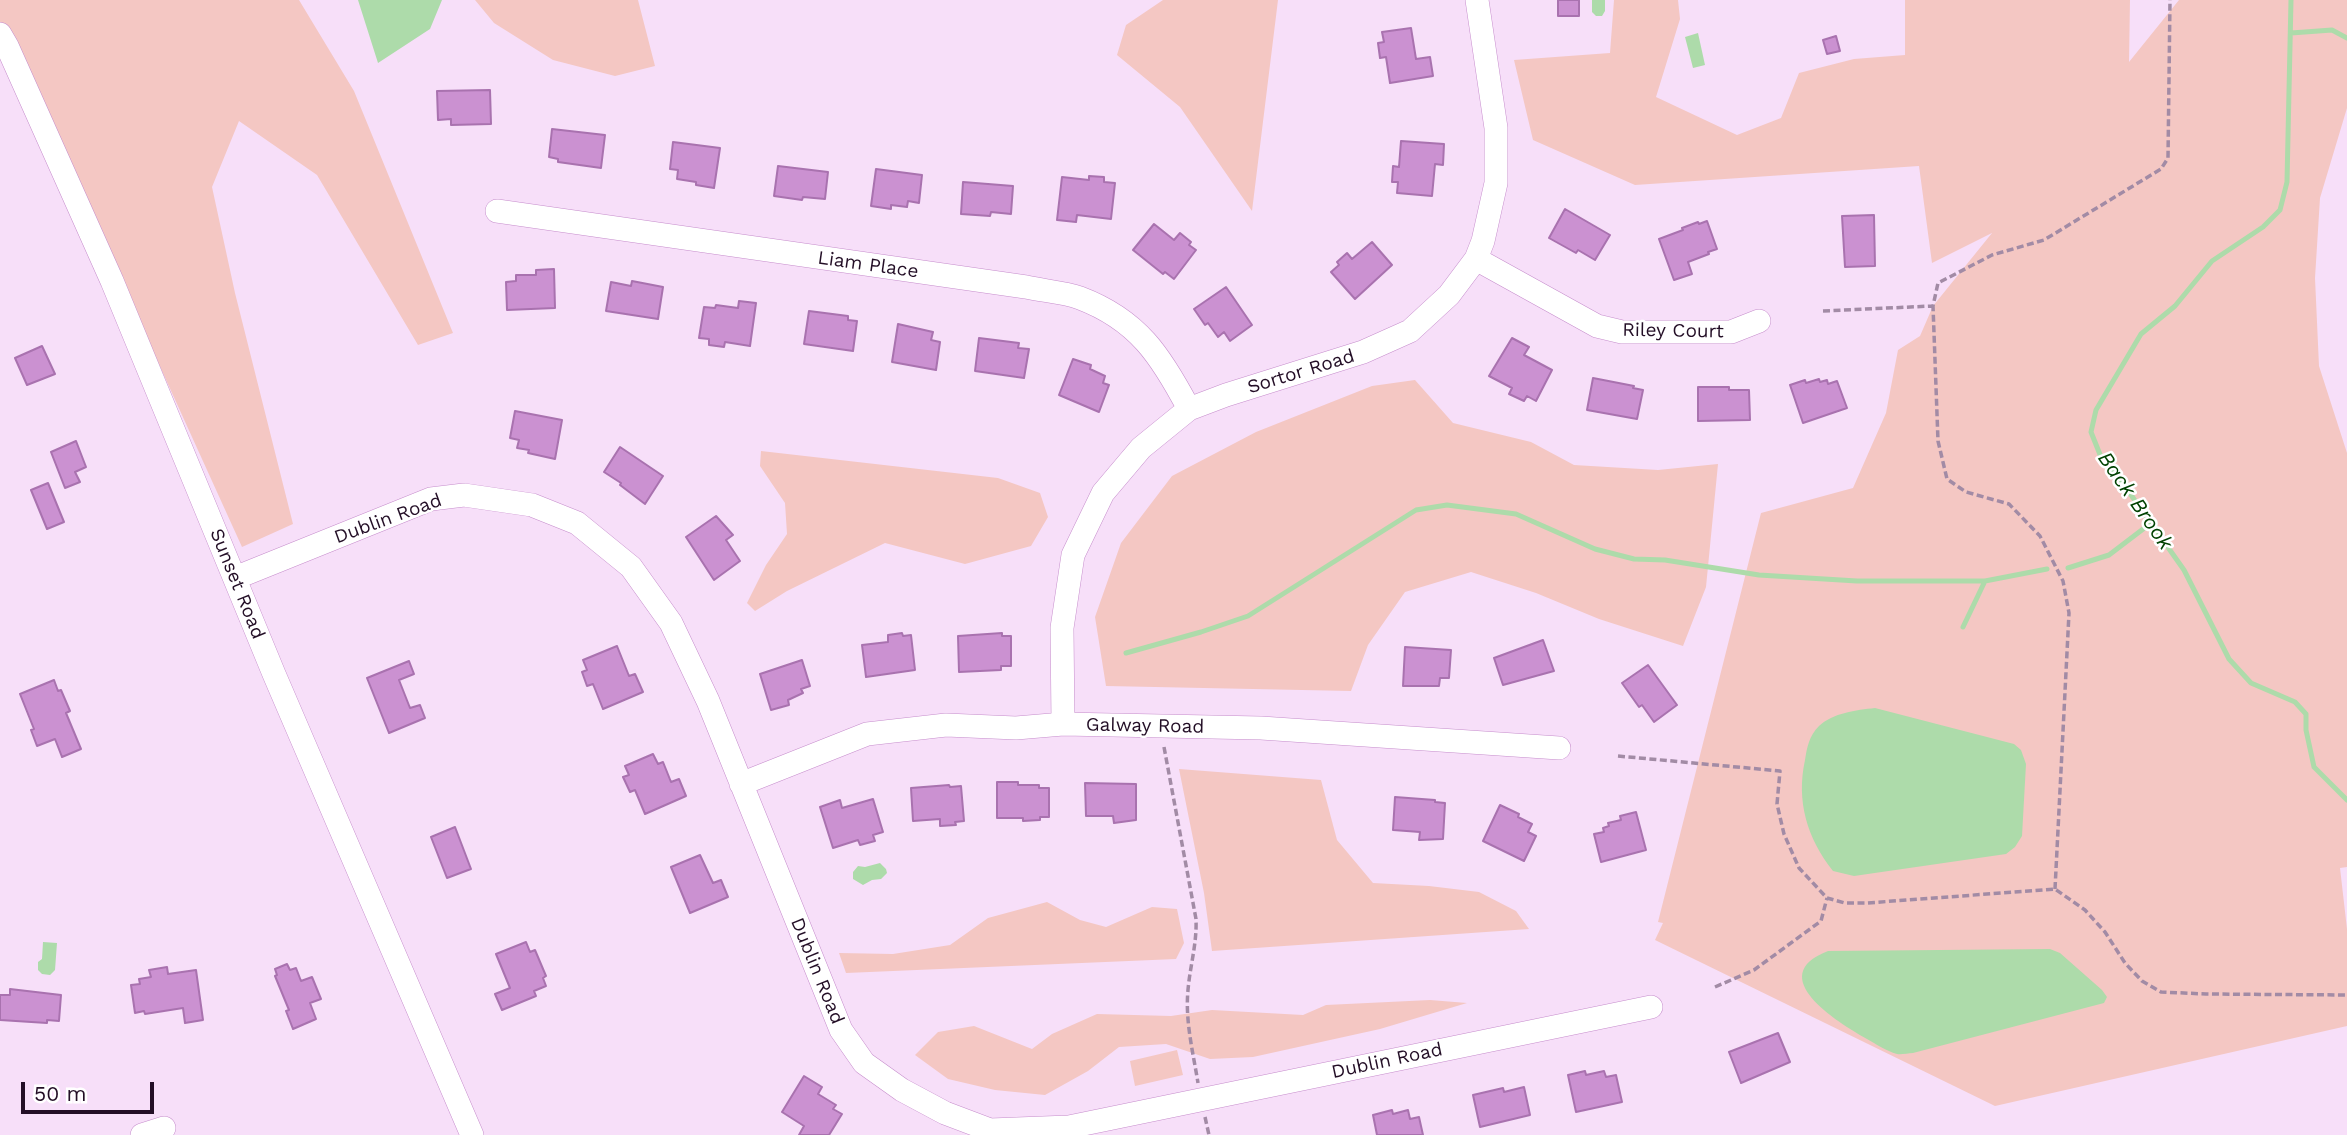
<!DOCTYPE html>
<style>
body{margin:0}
#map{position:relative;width:2347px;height:1135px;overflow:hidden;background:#f7dff9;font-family:"Work Sans",sans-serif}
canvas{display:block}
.scale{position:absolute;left:21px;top:1082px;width:133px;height:32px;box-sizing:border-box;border:4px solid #230e26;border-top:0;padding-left:9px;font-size:21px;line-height:24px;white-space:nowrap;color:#230e26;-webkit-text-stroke:5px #fff;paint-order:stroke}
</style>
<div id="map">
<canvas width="2347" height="1135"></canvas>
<div class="scale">50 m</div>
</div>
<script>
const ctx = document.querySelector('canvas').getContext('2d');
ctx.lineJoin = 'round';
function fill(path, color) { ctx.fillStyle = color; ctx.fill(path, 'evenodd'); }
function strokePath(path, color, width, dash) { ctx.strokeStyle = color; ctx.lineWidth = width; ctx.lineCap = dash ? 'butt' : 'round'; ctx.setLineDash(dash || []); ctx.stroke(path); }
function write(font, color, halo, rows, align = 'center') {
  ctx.font = font + ' "Work Sans",sans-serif'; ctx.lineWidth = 5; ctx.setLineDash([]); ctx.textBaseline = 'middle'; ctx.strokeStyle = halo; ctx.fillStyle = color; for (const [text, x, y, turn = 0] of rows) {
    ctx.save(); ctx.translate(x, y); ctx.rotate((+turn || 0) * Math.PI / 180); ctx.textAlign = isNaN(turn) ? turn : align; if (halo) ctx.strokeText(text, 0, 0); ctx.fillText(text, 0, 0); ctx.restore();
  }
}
fill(new Path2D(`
 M0,0H299L354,91L453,333L418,345L317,175L239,121L212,187L235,293L293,524L242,547L17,52L0,27Z
 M475,0H638L655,66L615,76L553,60L494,23Z
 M1163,0H1278L1252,211L1180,107L1117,55L1126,25Z
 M1614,0H1678L1680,19L1656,97L1737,135L1781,118L1799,73L1854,59L1905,55V0H2130L2129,62L2179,0H2347V108L2320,198L2315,278L2319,366L2347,453V867L2340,868L2347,929V1026L1995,1106L1655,940L1663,923L1658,922L1761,513L1853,488L1886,413L1898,350L1920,336L1933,306L1992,233L1932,263L1919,166L1635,185L1533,140L1514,60L1610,53Z
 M1415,380L1453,423L1531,442L1574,465L1658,470L1718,464L1706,587L1683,646L1599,619L1536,593L1471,572L1405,592L1368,645L1351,691L1106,686L1095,617L1121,543L1172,476L1256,432L1372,386Z
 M761,451L998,478L1040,493L1048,517L1031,546L965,564L885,543L787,591L755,611L747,603L766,565L787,534L785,503L760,466Z
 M1179,769L1321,780L1337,840L1373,883L1429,886L1479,892L1516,911L1529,929L1212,951L1204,893Z
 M1047,902L1080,920L1106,927L1152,907L1177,909L1184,943L1176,959L846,973L839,953L893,954L950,945L988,918Z
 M1430,1000L1467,1003L1380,1029L1253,1057L1210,1059L1166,1044L1119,1047L1088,1071L1045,1095L995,1090L948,1079L915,1055L938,1032L974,1026L1032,1049L1052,1034L1097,1014L1171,1016L1212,1010L1303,1015L1326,1005Z
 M1177,1050L1183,1075L1135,1086L1130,1061Z`), '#f4c7c3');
fill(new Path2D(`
 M358,0H442L430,29L378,63Z
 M1592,0H1605V11L1602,16H1596L1592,12Z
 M1698,33L1705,65L1693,68L1685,37Z
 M1875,708L2014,744L2021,750L2026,764L2022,836L2015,847L2006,854L1854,876L1833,871C1807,838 1796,801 1805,760C1807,747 1809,736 1819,726C1833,713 1856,710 1875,708Z
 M880,863L886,869L887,873L881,879L872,880L863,885L853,879V872L858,866L865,867Z
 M43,942L57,943L55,970L50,975L42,974L38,970V962L42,959Z
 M2050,949L2060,953L2102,990L2107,997L2104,1003L1913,1053C1908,1053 1901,1055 1897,1054C1886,1051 1876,1044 1867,1039C1837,1022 1763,976 1828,951Z`), '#addbaa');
strokePath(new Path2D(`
 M2291,0L2287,182L2280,210L2263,227L2212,261L2175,306L2141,334L2096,410L2091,432L2101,457L2124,485L2184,570L2229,659L2251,683L2295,702L2306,714V730L2314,767L2347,800
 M2291,33L2332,30L2347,38
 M2068,568L2109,555L2151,523
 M1963,627L1985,581
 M1126,653L1201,632L1248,616L1416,510L1447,505L1516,514L1595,549L1634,559L1665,560L1759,575L1857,581H1985L2047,569`), '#addbaa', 5);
const building = new Path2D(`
 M1558,0H1579V16H1558Z
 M1411,28L1416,59L1430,57L1433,76L1390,83L1386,57L1380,58L1378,43L1384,42L1382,32Z
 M1836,36L1840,51L1827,54L1823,40Z
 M490,90L491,124L451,125V119L438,120L437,91Z
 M552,129L605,135L601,168L558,162V159L549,157Z
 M1401,141L1444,144L1443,165L1435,164L1432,196L1397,193L1398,182H1392L1393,166L1399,167Z
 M673,142L720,148L714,188L696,185V182L677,179L678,170L670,169Z
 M778,166L828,172L825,199L803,197L802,200L774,196Z
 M876,169L922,175L919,203L908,201L907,207L891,205V209L871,206Z
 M1089,176L1104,177V182L1115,183L1111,219L1077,215L1076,222L1057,220L1062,177L1089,180Z
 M963,182L1013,186L1011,214L991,212L990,216L961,214Z
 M1565,209L1610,235L1595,260L1578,250L1576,253L1549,238Z
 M1874,215L1875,266L1845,267L1842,216Z
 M1707,221L1717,249L1708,252L1709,254L1688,262L1692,274L1674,280L1659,239L1683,230L1682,228L1698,222L1699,224Z
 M1154,224L1174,240L1180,233L1191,242L1189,245L1196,250L1174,279L1165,272L1163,274L1133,250Z
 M1372,242L1392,265L1355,299L1331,272L1339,265L1337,262L1347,253L1352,259Z
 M554,269L555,308L507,310L506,282L516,281V275H536V270Z
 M632,281L663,287L658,319L606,311L611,282L631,286Z
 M1226,287L1252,325L1230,341L1224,332L1218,337L1208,323L1205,325L1194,309Z
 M739,301L756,303L750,346L725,342L724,347L709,345V339L699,338L704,307L715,308L716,305L738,308Z
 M809,311L848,316V320L857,321L853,351L804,344Z
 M898,324L933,332L931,340L940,342L936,370L892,362Z
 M979,338L1019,343L1018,348L1029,349L1024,378L975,371Z
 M1512,338L1529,347L1524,355L1552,370L1536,401L1527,396L1524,401L1509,394L1512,388L1489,376Z
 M42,346L55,374L27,385L15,358Z
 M1073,359L1091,365L1090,369L1105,376L1103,383L1109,385L1099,412L1059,395Z
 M1593,378L1634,386L1633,388L1643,390L1637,419L1587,410Z
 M1819,379L1820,382L1827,380L1828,384L1837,381L1847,408L1803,423L1790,385L1805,380L1806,383Z
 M1698,387H1729V390H1749L1750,420L1698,421Z
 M515,411L562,420L555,459L528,453L529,450L517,448L519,440L510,438Z
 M76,441L86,467L75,472L80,482L65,488L51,452Z
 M620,447L663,476L645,504L620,485L621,483L604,472Z
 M48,483L64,522L47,529L31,490Z
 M716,516L733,535L726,540L740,561L714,580L686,537Z
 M902,633L903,636L911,635L915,670L866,677L862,645L888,642V635Z
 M1002,633V636H1011V666H1001V670L959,672L958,636Z
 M1543,640L1554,671L1503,685L1494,658Z
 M617,646L629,676L635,674L643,692L603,709L593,684L587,686L582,672L587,670L583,660Z
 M1405,647L1451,650L1449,678H1440L1439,686H1403Z
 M802,660L810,686L801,689L803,693L788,700L789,705L771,710L760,674Z
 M409,661L414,674L399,680L410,708L420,705L425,718L389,733L367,678Z
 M1648,665L1677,705L1654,722L1642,705L1639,707L1622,683Z
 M54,680L58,691L61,690L70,711L66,713L81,749L62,757L55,739L37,746L31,730L34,729L20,694Z
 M653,754L658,764L663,762L671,782L679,779L686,796L645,814L635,790L630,792L623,777L629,775L625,766Z
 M997,782H1018V785H1039V788H1049V817H1040V820L1023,821V818H997Z
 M1085,783L1136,784V820L1114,823L1113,816H1086Z
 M949,785L950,787L961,786L964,821L955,822L956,825L940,826V819L913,821L911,788Z
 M1395,797L1435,800V802L1445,803L1443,839L1419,840L1420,832L1393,830Z
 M873,799L883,832L873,835L875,841L860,845L858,840L833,848L820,807L840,800L842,808Z
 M1500,805L1519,814L1518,817L1532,824L1528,832L1536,836L1524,861L1483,841Z
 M1636,812L1646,850L1601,862L1594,834L1604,832L1603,828L1609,826L1608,823L1621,820L1620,816Z
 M455,827L471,869L447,878L431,837Z
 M700,855L713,883L721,880L728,897L690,913L671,867Z
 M526,942L530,952L535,950L546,976L543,978L546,986L534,991L536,996L502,1010L495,994L510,988L496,954Z
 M287,964L290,970L296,968L301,981L312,977L321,999L310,1003L316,1019L293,1029L286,1011L289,1010L275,976L277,975L275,969Z
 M167,967L168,974L196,970L203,1020L185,1023L183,1008L145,1014L144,1011L135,1013L131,985L140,984L139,979L151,977L149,970Z
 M10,989L61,995L59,1021L47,1020V1023L0,1020V995H10Z
 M1778,1033L1790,1062L1741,1083L1729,1052Z
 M1585,1071L1586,1075L1604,1071L1606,1077L1616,1075L1622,1102L1576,1112L1568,1075Z
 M804,1076L822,1087L818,1094L836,1105L833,1109L842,1114L829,1135H799L804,1126L782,1112Z
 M1524,1087L1530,1115L1480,1127L1473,1095L1503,1088L1504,1092Z
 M1392,1110L1393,1114L1408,1110L1410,1119L1419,1117L1423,1135H1377L1373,1115Z`);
fill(building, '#cb91d1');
strokePath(building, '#a972af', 2);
const minor = new Path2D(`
 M0,34L7,46L112,281L274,674L472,1135
 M497,211L1026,287C1043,291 1064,292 1080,298C1138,320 1161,356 1189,409
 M1476,259L1597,326L1622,332H1731L1759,321
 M235,578L431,499L464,495L532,505L577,523L631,567L671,623L708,701L841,1030L864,1063L902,1090L945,1113L990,1130L1069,1127L1651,1007
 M1063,724L1062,628L1073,555L1103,493L1141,448L1189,409L1226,395L1363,352L1410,331L1449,295L1476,259L1483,241L1496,183V128L1477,0
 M741,784L867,734L946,725L1016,728L1063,724L1261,728L1559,748
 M142,1135L164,1128`);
strokePath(minor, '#c68dcc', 24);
strokePath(new Path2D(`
 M1823,311L1932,306
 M1164,747L1196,919C1197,944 1190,966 1188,990C1185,1021 1193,1052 1198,1083
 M1618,756L1780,771L1777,804L1784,834L1799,868L1827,898L1845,903H1867L2055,889L2085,910L2105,932L2125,963L2142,981L2161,992L2206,994L2347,995
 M2055,889L2069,613L2063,581L2040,536L2009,504L1966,492L1947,479L1938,441L1933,306L1938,283L1992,255L2044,240L2161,169L2168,158L2170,0
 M1715,987L1754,970L1821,921L1827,898
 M1205,1117L1209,1135`), '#a28ba5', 3.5, [7, 3.5]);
strokePath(minor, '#fff', 23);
write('19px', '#230e26', '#fff', [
 ["Liam Place",868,265,8],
 ["Riley Court",1673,331,1],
 ["Sortor Road",1301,372,-17],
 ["Dublin Road",388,519,-20],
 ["Sunset Road",237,584,68],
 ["Galway Road",1145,726,1],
 ["Dublin Road",817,971,68],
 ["Dublin Road",1387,1061,-12]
]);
write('italic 21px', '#004201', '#fff', [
 ["Back Brook",2135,501,55]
]);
</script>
